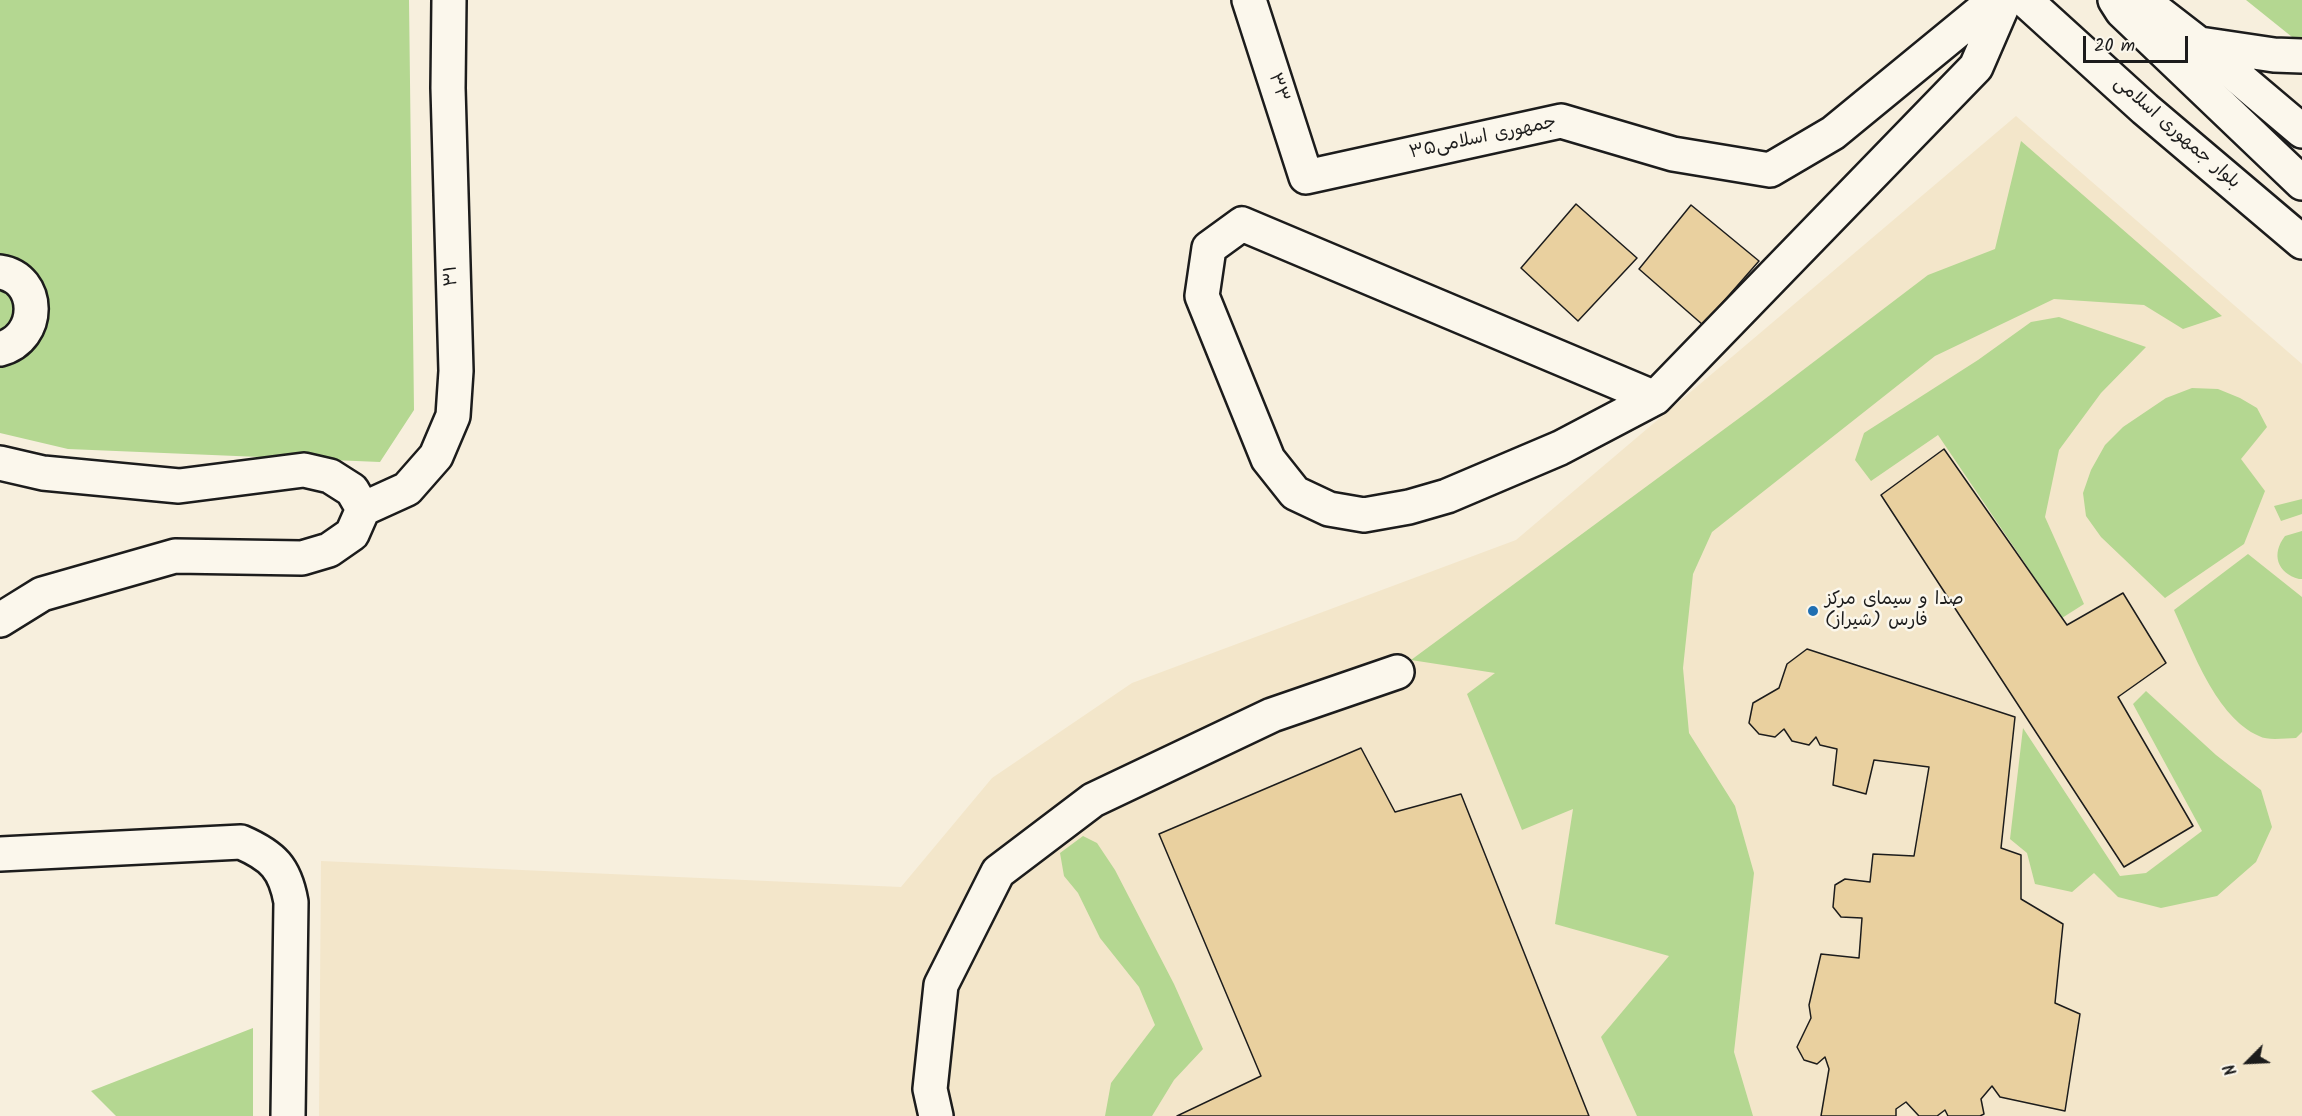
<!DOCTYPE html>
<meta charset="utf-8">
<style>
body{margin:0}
#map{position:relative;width:2302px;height:1116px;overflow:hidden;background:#f7efdd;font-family:Kalam,sans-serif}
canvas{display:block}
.north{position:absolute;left:2218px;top:1032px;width:60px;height:60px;-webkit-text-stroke:4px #fbf7ec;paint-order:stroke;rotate:246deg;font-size:16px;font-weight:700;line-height:24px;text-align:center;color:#1c1c1c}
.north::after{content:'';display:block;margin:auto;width:21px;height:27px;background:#1c1c1c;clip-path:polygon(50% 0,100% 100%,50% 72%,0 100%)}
.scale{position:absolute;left:2083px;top:36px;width:105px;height:27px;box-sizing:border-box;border:3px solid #1c1c1c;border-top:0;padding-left:8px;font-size:18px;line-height:21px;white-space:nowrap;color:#1c1c1c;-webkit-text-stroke:4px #fbf7ec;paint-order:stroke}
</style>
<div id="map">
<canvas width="2302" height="1116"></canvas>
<div class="north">N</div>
<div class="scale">20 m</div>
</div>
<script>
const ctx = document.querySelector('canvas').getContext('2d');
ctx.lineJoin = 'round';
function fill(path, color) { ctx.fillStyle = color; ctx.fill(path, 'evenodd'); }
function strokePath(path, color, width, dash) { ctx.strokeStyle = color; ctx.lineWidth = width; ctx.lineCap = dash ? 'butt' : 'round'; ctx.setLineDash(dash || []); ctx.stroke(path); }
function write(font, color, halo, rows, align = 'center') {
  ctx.font = font + ' Kalam,"Playpen Sans Arabic",sans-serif'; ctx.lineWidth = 5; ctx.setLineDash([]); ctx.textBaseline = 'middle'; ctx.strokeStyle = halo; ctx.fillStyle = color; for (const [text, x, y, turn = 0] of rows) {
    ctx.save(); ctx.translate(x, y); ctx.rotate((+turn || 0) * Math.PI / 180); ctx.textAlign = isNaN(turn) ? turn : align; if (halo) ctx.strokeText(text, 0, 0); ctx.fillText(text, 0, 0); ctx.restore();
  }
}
fill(new Path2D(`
 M2016,116L2302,364V1116H319L321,861L901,887L992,778L1132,683L1516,540Z`), '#f3e6ca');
fill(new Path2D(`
 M0,0H409L414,410L380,462L68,449L0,433Z
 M2246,0H2302V45Z
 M2021,141L2222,316L2183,329L2144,305L2054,299L1935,356L1712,532L1693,574L1683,668L1689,733L1735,806L1754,873L1734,1052L1753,1116H1637L1601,1037L1669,956L1555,924L1573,809L1522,830L1467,694L1495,673L1411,660L1757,405L1928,275L1995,249Z
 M2059,317L2146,347L2101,393L2059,450L2045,517L2084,604L2062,618L1938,435L1871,481L1855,460L1864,433L1978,360L2031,322Z
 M2192,388L2218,389L2240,398L2257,408L2267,427L2241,459L2265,491L2244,544L2165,598L2101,537L2086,516L2083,493L2091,470L2105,445L2123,427L2166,398Z
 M2302,499V514L2281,521L2274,506Z
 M2302,531V579H2299C2277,573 2271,554 2285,536Z
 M2248,554L2302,597V732L2296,738C2285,738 2268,741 2259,736C2216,717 2193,651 2174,610Z
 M2146,691L2216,755L2261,790L2272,827L2256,862L2217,896L2161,908L2118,897L2094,873L2072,892L2035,884L2027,853L2010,839L2023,728L2120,876L2146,873L2202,831L2133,704Z
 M1083,836L1097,843L1115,870L1174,984L1203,1049L1174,1080L1152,1116H1105L1111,1083L1155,1025L1139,987L1100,938L1078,893L1064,876L1060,853Z
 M253,1028V1116H116L91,1091Z`), '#b4d791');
const building = new Path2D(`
 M1576,204L1637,258L1578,321L1521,268Z
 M1691,205L1759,261L1703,325L1639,269Z
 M1944,449L2067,625L2123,593L2166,663L2118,697L2193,826L2124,867L1881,495Z
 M1807,649L2015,717L2001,848L2021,855V899L2063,924L2055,1003L2080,1014L2065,1111L2000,1097L1992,1086L1981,1099L1984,1114L1980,1116H1948L1945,1110L1937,1116H1919L1906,1102L1896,1109V1116H1821L1829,1069L1825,1057L1817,1064L1804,1060L1797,1047L1811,1018L1809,1005L1821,954L1859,958L1862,918L1841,917L1833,907L1835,885L1845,879L1870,882L1873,854L1914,856L1929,767L1874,760L1866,794L1833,785L1837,749L1820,745L1816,737L1809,745L1792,741L1784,729L1775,737L1759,734L1749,723L1753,703L1779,688L1787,664Z
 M1361,748L1395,812L1461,794L1589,1116H1177L1261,1076L1159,834Z`);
fill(building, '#e9d09f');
strokePath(building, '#1c1c1c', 1.5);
const minor = new Path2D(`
 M1249,0L1306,177L1561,121L1673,154L1770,170L1833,133L1995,0
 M0,272C41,278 42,338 0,349
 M1655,398L1242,224L1209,248L1202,296L1268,459L1295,493L1329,509L1364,515L1409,507L1447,496L1560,448L1655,398L1976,67L2005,0
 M0,463L43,473L179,486L304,470L330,476L352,490L363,509L352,534L329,550L302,558L175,556L42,594L0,620
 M363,509L407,489L436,456L453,416L456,371L448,88L449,0
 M0,854L241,842C273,856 285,868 291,902L288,1116
 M936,1116L930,1089L941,985L998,872L1093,800L1272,715L1397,672`);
const major = new Path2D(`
 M2025,0L2145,109L2302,242
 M2142,0L2199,44L2302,131
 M2200,44L2274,55L2302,56`);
const highway = new Path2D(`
 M2115,0L2122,11L2302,183`);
strokePath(minor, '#1c1c1c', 38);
strokePath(major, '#1c1c1c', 38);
strokePath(highway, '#1c1c1c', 38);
strokePath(minor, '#fbf7ec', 33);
strokePath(major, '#fbf7ec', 33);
strokePath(highway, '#fbf7ec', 33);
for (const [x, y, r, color] of [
 [1813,611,6,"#1f6fb2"]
]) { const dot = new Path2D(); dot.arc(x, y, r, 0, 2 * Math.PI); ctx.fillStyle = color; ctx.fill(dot); strokePath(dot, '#fbf7ec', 2); }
write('18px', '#1c1c1c', '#fbf7ec', [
 ["۳۳",1277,88,72],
 ["بلوار جمهوری اسلامی",2176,134,41],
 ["جمهوری اسلامی۳۵",1483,139,-12],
 ["۳۱",453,276,-92]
]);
write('18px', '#1c1c1c', '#fbf7ec', [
 ["صدا و سیمای مرکز",1825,601],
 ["فارس (شیراز)",1825,622]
], 'left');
</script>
